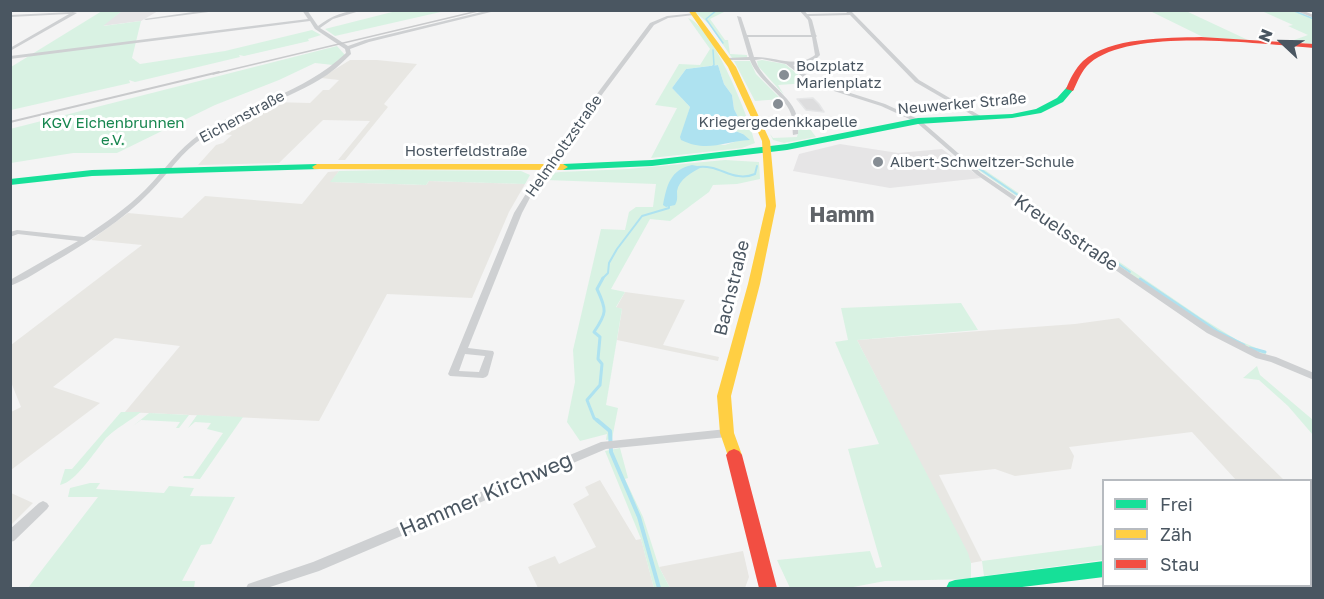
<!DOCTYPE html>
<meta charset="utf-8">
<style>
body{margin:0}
#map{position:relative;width:1324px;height:599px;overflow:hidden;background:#f4f4f4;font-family:"Golos Text",sans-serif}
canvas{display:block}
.frame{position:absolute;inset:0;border:12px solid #4a5661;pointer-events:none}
.legend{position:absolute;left:1102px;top:479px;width:210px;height:108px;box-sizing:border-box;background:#fff;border:2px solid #b7bbc0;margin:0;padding:8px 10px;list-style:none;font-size:18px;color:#4a5661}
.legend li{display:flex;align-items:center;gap:12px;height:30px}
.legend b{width:30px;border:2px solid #b7bbc0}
.north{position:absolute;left:1252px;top:12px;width:60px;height:60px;-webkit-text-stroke:4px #fff;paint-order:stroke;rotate:292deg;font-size:16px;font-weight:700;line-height:24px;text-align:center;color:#4a5661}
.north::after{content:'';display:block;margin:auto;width:21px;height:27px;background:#4a5661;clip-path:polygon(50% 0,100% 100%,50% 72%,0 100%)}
</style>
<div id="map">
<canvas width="1324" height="599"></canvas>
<div class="frame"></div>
<ul class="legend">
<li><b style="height:8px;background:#16e098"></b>Frei</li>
<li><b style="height:8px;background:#ffcf43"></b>Zäh</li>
<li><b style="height:8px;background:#f24e42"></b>Stau</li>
</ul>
<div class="north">N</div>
</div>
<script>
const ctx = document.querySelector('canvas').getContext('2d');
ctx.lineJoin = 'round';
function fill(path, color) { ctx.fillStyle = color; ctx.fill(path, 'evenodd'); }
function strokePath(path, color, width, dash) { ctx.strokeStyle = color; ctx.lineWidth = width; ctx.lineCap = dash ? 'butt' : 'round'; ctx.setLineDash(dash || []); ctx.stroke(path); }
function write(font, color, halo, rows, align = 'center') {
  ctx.font = font + ' "Golos Text",sans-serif'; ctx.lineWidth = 6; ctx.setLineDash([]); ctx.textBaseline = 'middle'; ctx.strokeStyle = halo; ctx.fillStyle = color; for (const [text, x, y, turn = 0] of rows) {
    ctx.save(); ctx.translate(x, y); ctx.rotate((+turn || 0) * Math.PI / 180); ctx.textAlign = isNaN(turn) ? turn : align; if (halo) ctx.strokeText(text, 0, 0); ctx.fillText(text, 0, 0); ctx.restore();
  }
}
fill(new Path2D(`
 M350,60H377L417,64L384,104L388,107L345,160H338L370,121L323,120L279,163L198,165L216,145L223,143L232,135L211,133L273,102L310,103L323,90H329L339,80L321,78Z
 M339,171L331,182L426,185L429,181L525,184L509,212L472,298L387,294L319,421L125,412L180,346L115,338L53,387L100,403L11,470V412L21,407L11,382V345L142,245L91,240L128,213L182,218L205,196L302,204L328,172Z
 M625,292L685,300L663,345L719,357L718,361L617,340L622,309L616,308Z
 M1119,318L1284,480H1236L1192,432L1069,447L1074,456L1071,469L1015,476L995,469L939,475L982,561L971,563L857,340L1075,324Z
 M600,480L636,540L641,539L654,588H538L528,567L555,556L559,564L596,547L573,504L589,495L585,487Z
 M11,493L33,503L11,525Z
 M743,551L749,577L745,588H670L659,567Z`), '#e8e7e3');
fill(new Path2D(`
 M122,11H158L141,21L101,26Z
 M840,144L898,153L942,149L981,178L890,188L793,171L799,154Z`), '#e6e5e6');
fill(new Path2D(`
 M400,10L445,11L335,36L325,29Z
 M102,11H122L103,26L141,21L132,58L140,64L225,51L312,30L321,35L308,39L309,41L244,56L239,55L240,57L135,82L129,80L130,83L11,110V67Z
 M694,11L724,12L710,19L725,40H728L730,54L747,55V58H732L709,24Z
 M1150,11H1186L1248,40L1205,38Z
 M1293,11L1313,18V45L1294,40L1308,35L1288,26L1293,25L1264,12Z
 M688,18C713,27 749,117 755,143L742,148L651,158L677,108L655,105L679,64L700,65L710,49ZM718,65L724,84L732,95L734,109L738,117L733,120L725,116L722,120L730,122L725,124V127L743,134L745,140H740L725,145L681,140L690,107L672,88L686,69Z
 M337,46L345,55L333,65L315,63L279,80L215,105L117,153H73L11,163L10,129Z
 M762,60L785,64L806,81L818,86L807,83L778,85L784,95L758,66L757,61Z
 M734,61H750L756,74L781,99L755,101Z
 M804,121L816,137L784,143L773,140L770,134L773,138L797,137L800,123Z
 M725,160L759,162L760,179L737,184L713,185L709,192L670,221L650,219L611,289L625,292L616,307L622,309L606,405L618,408L612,439L606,440L607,434L580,441L567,422L575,382L573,350L601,229L625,230L629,212L636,207H653L656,184L546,180L553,173L560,172L628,169Z
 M979,166L1200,317L1237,340L1266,352V355L1234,342L1195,319L974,167Z
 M390,170L521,171L530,175L525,184L429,181L426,185L330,182L339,171Z
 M961,303L978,330L857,340L968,553L971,563V579L885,581L848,588H790L777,560L870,551L876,568L882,567L848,449L879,444L835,342L848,340L841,308Z
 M1257,366L1260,375L1313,420V435L1288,406L1259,380L1243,378Z
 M121,412H141C130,421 116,428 106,438C95,451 76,482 60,485L65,469H72Z
 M149,413L189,415L179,428H176L180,422L141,420L133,426Z
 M197,415L243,417L200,479L183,478L184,476H193L223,433L207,429L211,423L195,422L188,428Z
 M620,448L628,478L625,479L643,517L659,567L670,588H654L641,539L605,451Z
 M90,483H100L96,489L164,493L169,486L194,488L190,496L235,497L211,544L201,545L182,581H195L194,588H28L98,497H68L70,488Z
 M1103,545V560L984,576L982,561Z
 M1311,569H1313V587L1300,588H1171L1193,586H1310Z`), '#d9f2e3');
fill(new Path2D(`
 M718,65L724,84L732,95L734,109L738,117L725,124V127L743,134L750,140C724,141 708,153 681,140L680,137L690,107L672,88L686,69Z
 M692,165L702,167C692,172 679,179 677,191C677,197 678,200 675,205L666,207L663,205C667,185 670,170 692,165Z`), '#aee2f0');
strokePath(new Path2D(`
 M717,10L706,19L723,43
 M1292,10L1314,19
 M711,68L714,65L713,50`), '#aee2f0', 1.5);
strokePath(new Path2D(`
 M698,167C720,164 733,183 755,174L757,166
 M977,167L1130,272
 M602,279L608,273L609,263L617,249L642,216L669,208V206`), '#aee2f0', 2);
strokePath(new Path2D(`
 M1140,279L1217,331L1244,345
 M1250,348L1265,352
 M599,422L594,418L587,400L600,385L602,364L598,359L600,337L594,332C607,313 607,310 597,289L603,278`), '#aee2f0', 3);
strokePath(new Path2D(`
 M597,420L610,431L611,452L639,517L659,588`), '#aee2f0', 4);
const building = new Path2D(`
 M813,98L819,104L824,112L806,110L797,99Z`);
fill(building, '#ddddde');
strokePath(building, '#e5e6e7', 1.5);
fill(new Path2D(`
 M207,10H224L146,20L144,19Z
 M307,10L318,26C331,16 346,10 363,10L333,19L320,28L348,46L365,40L490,10H499L369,42L350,49L351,54C341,64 331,73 319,80C282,102 240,113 204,137C182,151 168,174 150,192C123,220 88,242 54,262C40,270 26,280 10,286V280L78,241L18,234L10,237V232L17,230L84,237C105,223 127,208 145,190C164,171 178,149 200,134C248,103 303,94 346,53L345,49L315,29L310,21L10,59V56L308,19L302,10Z
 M804,10L807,14L847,13L845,10H850L919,80L984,118L979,119L915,82L850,15L809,16L812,20L816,35L817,36L816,37L820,55L815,60L793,65L816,82L885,104L920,120L981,173L1213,329L1261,353L1276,357L1314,373V380L1271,362L1256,358L1207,333L977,175L916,122L881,106L812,84L786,64L762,59L755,60C767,90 803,97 798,134L793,135C792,129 794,123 792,117C787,96 759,83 750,60H728L726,59L728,58L749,57L737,16L741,17L747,35H811L808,20L799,10ZM748,37H812L815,55C797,69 774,56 754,57Z
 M1294,10H1301L1314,15V18Z
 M73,12L77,13L10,51V48L69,14L10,17V15Z
 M696,13L694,15L668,18L654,25L548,167L533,192L522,213L468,348L493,351L494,353L488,375L486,377L483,378L450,376L448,374L514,213L543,166L650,23L667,16ZM465,354L485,356L479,372L459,371Z
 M727,429L731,430L732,433L731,436L727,437L606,449L319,571L267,588H246L248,584L313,562L601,442Z
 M43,501L47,503L49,506L47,509L14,541L10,542V529L39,503Z`), '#ced0d2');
fill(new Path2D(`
 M1067,87L1074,89L1063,102L1041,113L1012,118L918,124L787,150L652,166L563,170L558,167L563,164L652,160L787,144L918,118L1012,114L1036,109L1057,98Z
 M317,164L322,167L320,169L92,176L10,185V179L92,170Z
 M1104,561V577L1014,588H946L949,582L955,580Z`), '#16e098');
fill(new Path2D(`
 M688,10H694L736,67L770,141L776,206L760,284L731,396L734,433L742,455L739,459L734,461L729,459L720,433L717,396L748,284L766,206L762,141L728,67Z
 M317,164H563L568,167L563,170L314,169L312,167Z
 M1314,555V571L1310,572V556Z
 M1133,586H1170L1169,588H1132Z`), '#ffcf43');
fill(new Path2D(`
 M1201,37L1314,44V48C1260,44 1132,27 1090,63C1081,71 1078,81 1073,91L1066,89C1070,79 1075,69 1083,61C1110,37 1167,38 1201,37Z
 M734,449L739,451L742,455L777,588H759L726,455L729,451Z
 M1310,533H1314V547H1310Z`), '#f24e42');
strokePath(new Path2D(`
 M213,74L482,10`), '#c9cacc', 1.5);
strokePath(new Path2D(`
 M10,122L219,72`), '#c9cacc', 2);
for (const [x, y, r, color] of [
 [784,75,6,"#868d94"],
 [778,104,6,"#868d94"],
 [878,162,6,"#868d94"]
]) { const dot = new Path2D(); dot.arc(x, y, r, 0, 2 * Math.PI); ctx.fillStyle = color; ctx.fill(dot); strokePath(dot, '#fff', 2); }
write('15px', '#4a5661', '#fff', [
 ["Bolzplatz",796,66],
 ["Marienplatz",796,83],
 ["Kriegergedenkkapelle",778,122,"center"],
 ["Albert-Schweitzer-Schule",890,162]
], 'left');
write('15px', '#4a5661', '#fff', [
 ["Neuwerker Straße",962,104,-5],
 ["Eichenstraße",242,117,-28],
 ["Helmholtzstraße",564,146,-55],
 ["Hosterfeldstraße",466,151]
]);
write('15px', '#17864f', '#fff', [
 ["KGV Eichenbrunnen",113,123],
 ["e.V.",113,140]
]);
write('18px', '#4a5661', '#fff', [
 ["Kreuelsstraße",1066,233,34],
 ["Bachstraße",732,288,-76]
]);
write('bold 21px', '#5f6368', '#fff', [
 ["Hamm",842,215]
]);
write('21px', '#4a5661', '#fff', [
 ["Hammer Kirchweg",486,495,-23]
]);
</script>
